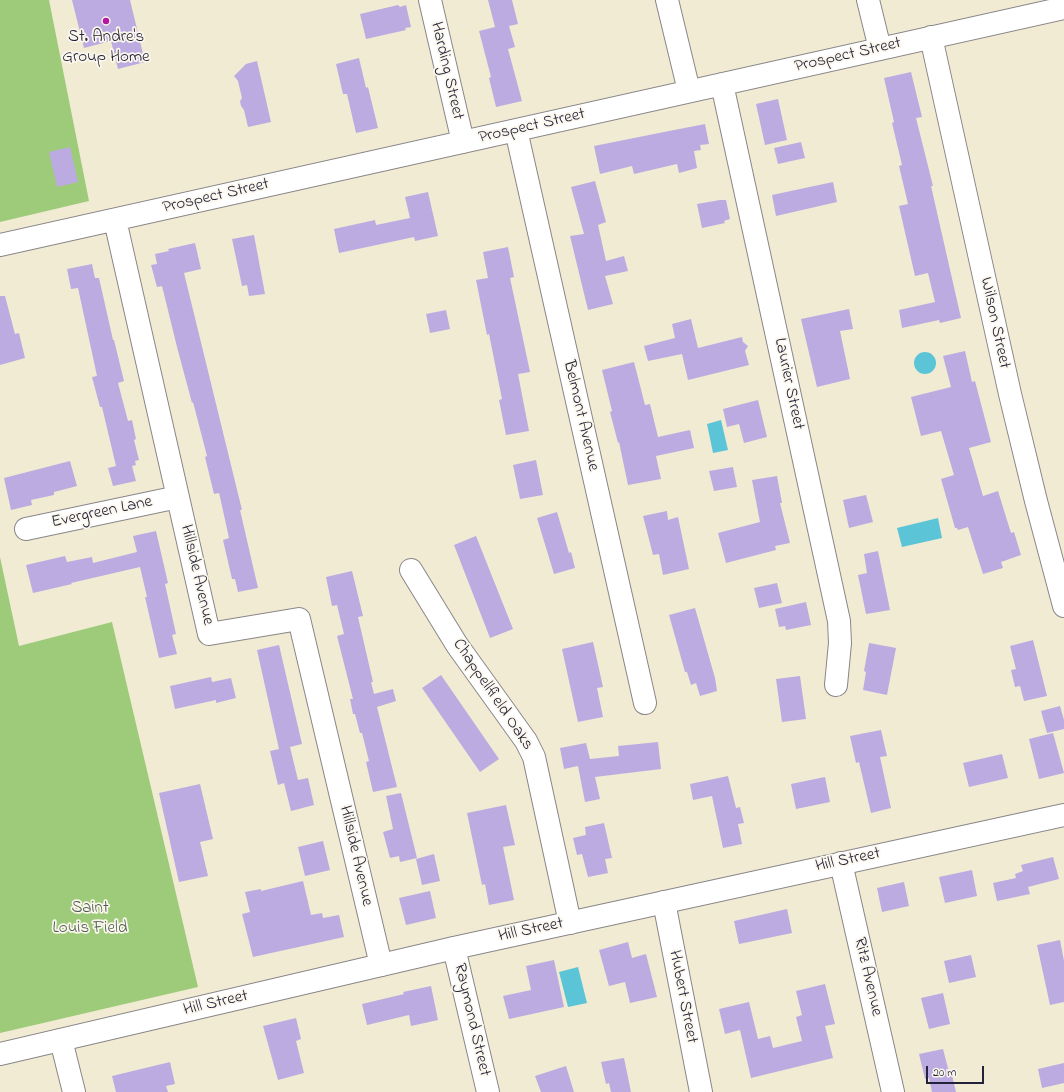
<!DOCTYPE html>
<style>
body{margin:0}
#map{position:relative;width:1064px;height:1092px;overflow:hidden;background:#f1ebd4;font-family:"Indie Flower",sans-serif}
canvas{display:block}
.scale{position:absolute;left:926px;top:1066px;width:58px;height:18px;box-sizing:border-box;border:2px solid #22223b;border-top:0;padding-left:5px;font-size:12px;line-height:14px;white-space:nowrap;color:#22223b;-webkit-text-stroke:3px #fbf7ec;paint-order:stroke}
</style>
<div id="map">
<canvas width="1064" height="1092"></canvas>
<div class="scale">20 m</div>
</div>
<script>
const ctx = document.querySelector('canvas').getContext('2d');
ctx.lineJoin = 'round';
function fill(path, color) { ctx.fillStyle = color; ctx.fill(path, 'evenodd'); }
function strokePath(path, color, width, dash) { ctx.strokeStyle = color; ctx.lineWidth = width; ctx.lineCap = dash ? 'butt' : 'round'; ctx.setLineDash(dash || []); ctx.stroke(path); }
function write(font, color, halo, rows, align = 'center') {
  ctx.font = font + ' "Indie Flower",sans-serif'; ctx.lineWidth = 3.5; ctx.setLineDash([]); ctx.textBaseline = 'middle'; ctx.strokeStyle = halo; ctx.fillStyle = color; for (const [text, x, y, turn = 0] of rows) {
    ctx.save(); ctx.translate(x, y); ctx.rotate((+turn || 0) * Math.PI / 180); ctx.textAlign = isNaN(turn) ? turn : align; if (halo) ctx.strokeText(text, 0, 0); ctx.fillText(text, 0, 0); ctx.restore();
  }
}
fill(new Path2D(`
 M0,0H49L89,201L0,222Z
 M0,557L19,646L112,622L198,987L0,1033Z`), '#9dcb79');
fill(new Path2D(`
 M914 363a11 11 0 1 1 22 0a11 11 0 1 1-22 0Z
 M721,420L728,450L713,453L707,424Z
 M938,518L942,538L902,547L897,528Z
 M578,967L587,1003L568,1007L559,972Z`), '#5bc4d7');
fill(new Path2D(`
 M72,0H130L145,62L118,69L111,41L84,48Z
 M488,0H512L518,24L509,26L515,47L508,49L522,101L496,107L489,78L491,77L479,31L495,27Z
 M398,5L400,7L406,5L411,27L405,28L406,30L366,39L360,14Z
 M359,58L366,88L368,87L378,128L356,133L347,94H343L336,64Z
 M257,61L271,122L248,127L244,110L241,106L240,101L242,98L238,81L234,76L246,64Z
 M911,72L922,117L916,118L933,186H931L961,318L940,323L939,320L902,328L899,310L935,302L928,273L915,276L899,206L908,204L899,166L902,165L892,123L894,122L884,78Z
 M778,99L787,140L765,145L756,104Z
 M705,124L709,144L700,145L701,150L694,151L697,168L679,173L677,164L634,174L632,166L600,174L594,146L664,132Z
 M801,142L805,158L778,164L774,148Z
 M70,147L78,182L57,187L49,152Z
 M595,181L606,222L598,225L606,261L624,256L628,271L605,276L613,304L588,310L570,236L584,234L571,187Z
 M833,182L837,202L776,216L772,195Z
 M428,192L438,236L415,241L414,237L339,253L334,229L375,220L376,225L410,218L405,197Z
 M720,200H726L730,219L724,221L725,223L702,228L697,204Z
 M254,235L265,294L249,296L247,285L242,286L232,239Z
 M195,243L201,269L184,273L242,510H240L258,588L238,592L235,579H232L223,540L229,538L220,497L219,493L214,494L205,457L207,456L193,402L192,403L177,347L162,286L157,287L151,265L157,264L155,254L169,251L168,249Z
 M508,247L514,277L510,278L530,372L518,374L529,431L506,435L499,400L502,399L489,334L487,335L476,280L488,278L483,252Z
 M92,264L95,278H99L113,340H114L124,381L118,383L128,421L132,420L136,439L134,440L139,460L135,461L136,465L132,466L136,481L113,486L108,468L116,466L102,407H100L92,377L97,376L78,288L71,289L67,269Z
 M0,296H5L15,334L19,333L25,358L0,365Z
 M849,309L853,329L840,331L850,379L817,387L801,319Z
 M446,310L450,329L430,333L426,314Z
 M691,319L698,348L742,337L743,342L748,346L745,351L749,365L688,380L682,354L648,361L644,346L675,338L672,324Z
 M965,351L972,382L975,381L991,442L969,448L983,496L998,491L1011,533L1014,532L1021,555L1001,562L1003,568L983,574L968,527L958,530L957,528H955L941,479L954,475L941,431L921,436L911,397L951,387L943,356Z
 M634,362L645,405L650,404L658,437L690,430L694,448L656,456L661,479L628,485L619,442L618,443L610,412L612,411L602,370Z
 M758,400L767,437L744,443L739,424L727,427L723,409Z
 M536,460L543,495L520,499L513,465Z
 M70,461L77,486L54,492V495L31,500L32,505L11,510L4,478Z
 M733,467L737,487L714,491L709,471Z
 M777,476L782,503H780L790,543L775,546L776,550L726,563L718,533L760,522L752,480Z
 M866,495L873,522L849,528L843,500Z
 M667,511L668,520L678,517L689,569L663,575L659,554L653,555L643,516Z
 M557,512L569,553L571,552L575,568L554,574L537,518Z
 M156,531L168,583L165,584L176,634L172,635L177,654L159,658L145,597H147L140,567L71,583L72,584L33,593L26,565L65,556L67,562L92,557L93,563L137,552L133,536Z
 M476,536L513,629L490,638L454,545Z
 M878,551L890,610L866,614L858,575L867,573L864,554Z
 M352,571L363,616L358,617L373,682H371L374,694L393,689L396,701L377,707L397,787L373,792L366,762L369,761L362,733H360L355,714H353L350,699H353L337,636L344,634L337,605L332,606L326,577Z
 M777,583L782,603L759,608L754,588Z
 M806,602L811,625L786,630L785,626L779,627L775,609Z
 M695,608L715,678L717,691L700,696L696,683L691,685L687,672H685L669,615Z
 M1033,640L1047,696L1024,701L1020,686L1015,687L1011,670L1016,669L1010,646Z
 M593,642L603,687L597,688L603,717L578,722L562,649Z
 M869,643L896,648L887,695L863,690L866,672L864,671Z
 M279,645L302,744L290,747L298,780L308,778L314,805L291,811L284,783L278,785L270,751L279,749L257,650Z
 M441,675L499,759L480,772L422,688Z
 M800,676L806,719L782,722L776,679Z
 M211,677L212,682L231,678L236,698L216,703V700L175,709L170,686Z
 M1060,706L1064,720V729L1047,733L1041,711Z
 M881,730L887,756L880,757L891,808L871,813L859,762L856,763L850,736Z
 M1053,733L1064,773L1039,779L1029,739Z
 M658,742L661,769L595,777L600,799L585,802L578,766L564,769L560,748L586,743L590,759L619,756L618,746Z
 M1002,754L1008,778L969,787L963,763Z
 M728,776L736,808L740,807L744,823L738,824L742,844L723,848L712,796L693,800L690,784Z
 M825,777L830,802L796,809L791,784Z
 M200,784L213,839L200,842L208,876L179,882L159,793Z
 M401,793L417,858L400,862L399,856L390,858L383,832L393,829L386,796Z
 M506,805L515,845L503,847L514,900L489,905L485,884L482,885L467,813Z
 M604,823L612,858L605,859L608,873L588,877L582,854L577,855L573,838L586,835L585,827Z
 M323,841L330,870L305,876L298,847Z
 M434,854L440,881L422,885L416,859Z
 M1053,857L1059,879L1028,887L1030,894L997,901L993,883L1016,878L1015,874L1023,871L1021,865Z
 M972,870L977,896L945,903L939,877Z
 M303,881L311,915L322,913L323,918L339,915L344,937L253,957L242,914L250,912L245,892L261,889V891Z
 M904,882L909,906L882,912L877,888Z
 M430,891L436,918L406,925L399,898Z
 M787,909L792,933L739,944L734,921Z
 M1060,940L1064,961V1002L1050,1005L1037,945Z
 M628,942L632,958L646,954L657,997L630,1003L625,982L609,986L599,950Z
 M971,955L976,977L949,983L944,961Z
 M554,960L564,1007L509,1019L503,996L531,990L526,966Z
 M825,984L835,1024L825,1026L833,1058L751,1078L740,1030L725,1034L719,1009L749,1002L758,1039L770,1036L773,1048L802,1041L796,1017L802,1015L796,991Z
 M431,986L438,1020L411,1026L409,1015L367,1025L362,1004L404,994L403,992Z
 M943,993L950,1024L929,1029L921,998Z
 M296,1018L301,1039L296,1041L304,1073L278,1080L263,1026Z
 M943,1049L949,1072L951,1071L956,1092H932L929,1078L925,1079L919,1054Z
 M624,1058L631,1092H611L609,1083L606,1084L601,1062Z
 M170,1062L175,1084L166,1086L168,1092H116L112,1076Z
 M1064,1063V1083L1042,1088L1038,1069Z
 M566,1066L574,1092H541L535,1076Z`), '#bcabe0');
const street = new Path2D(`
 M430,0L463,142
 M667,0L689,91
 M868,0L880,49
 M931,37L1010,394L1036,501L1064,606
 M722,84L839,621L840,643L836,685
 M516,130L645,703
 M115,220L209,634L299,619L381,965
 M0,245L1064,8
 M26,529L178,497
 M411,570L457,645L526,741L534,757L570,923
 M841,863L893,1092
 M664,902L701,1092
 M454,948L488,1092
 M61,1040L74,1092`);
const secondary = new Path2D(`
 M0,1054L454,948L1064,815`);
strokePath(street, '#8a8688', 24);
strokePath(secondary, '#8a8688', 24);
strokePath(street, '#fff', 22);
strokePath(secondary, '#fff', 22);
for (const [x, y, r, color] of [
 [106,21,4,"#b5179e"]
]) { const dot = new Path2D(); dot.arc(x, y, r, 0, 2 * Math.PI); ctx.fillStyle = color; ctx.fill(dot); strokePath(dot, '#fbf7ec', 1.5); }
write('17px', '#22223b', '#fbf7ec', [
 ["St. Andre's",106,38],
 ["Group Home",106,58]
]);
write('17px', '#22223b', '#fbf7ec', [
 ["Prospect Street",848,56,-13],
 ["Harding Street",446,71,77],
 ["Prospect Street",532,127,-13],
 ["Prospect Street",216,197,-13],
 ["Wilson Street",994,323,78],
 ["Laurier Street",788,384,78],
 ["Belmont Avenue",580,416,77],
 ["Evergreen Lane",102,513,-12],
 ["Hillside Avenue",196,575,77],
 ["Chappellfield Oaks",492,695,56],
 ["Hillside Avenue",355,856,77],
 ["Hill Street",848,861,-12],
 ["Hill Street",531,931,-12],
 ["Ritz Avenue",867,977,77],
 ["Hubert Street",682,997,79],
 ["Hill Street",216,1004,-13],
 ["Raymond Street",471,1020,77]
]);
write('17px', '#4d5d51', '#fbf7ec', [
 ["Saint",90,909],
 ["Louis Field",90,929]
]);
</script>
